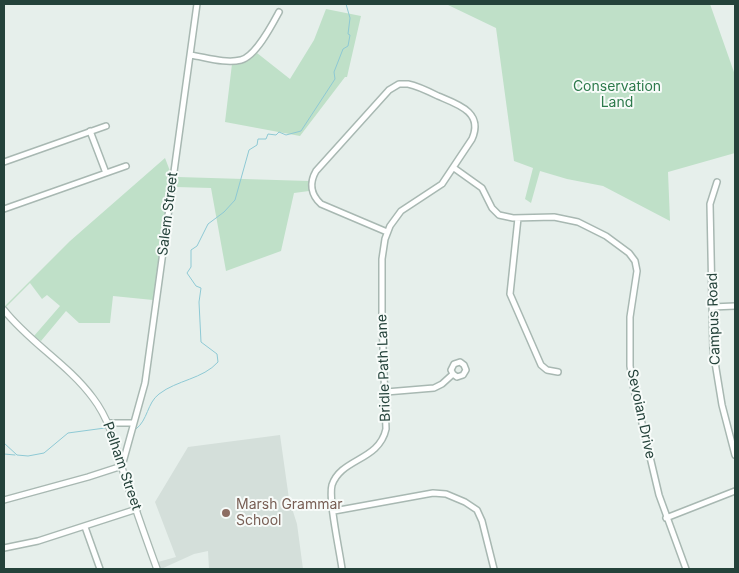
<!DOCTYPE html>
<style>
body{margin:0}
#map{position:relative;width:739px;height:573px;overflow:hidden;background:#e6efeb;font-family:Inter,sans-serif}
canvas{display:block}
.frame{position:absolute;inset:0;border:5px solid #24423a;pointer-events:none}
</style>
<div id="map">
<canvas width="739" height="573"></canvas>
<div class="frame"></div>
</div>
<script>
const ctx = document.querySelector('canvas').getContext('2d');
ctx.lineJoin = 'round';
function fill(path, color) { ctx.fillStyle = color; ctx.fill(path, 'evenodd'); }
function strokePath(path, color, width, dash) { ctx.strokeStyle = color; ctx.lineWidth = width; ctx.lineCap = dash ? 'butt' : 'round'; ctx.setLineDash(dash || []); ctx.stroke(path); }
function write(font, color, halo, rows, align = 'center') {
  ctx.font = font + ' Inter,sans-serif'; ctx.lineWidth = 4; ctx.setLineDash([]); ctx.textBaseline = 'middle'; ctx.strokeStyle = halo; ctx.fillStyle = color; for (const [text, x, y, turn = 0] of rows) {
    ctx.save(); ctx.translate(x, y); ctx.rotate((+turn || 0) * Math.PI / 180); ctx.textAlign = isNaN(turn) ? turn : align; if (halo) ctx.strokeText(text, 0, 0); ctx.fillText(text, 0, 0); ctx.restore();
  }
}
fill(new Path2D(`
 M280,435L289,499L297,524L303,569H209L208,551L194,554L161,569L158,562L176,557L155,502L188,447Z`), '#d4dfda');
fill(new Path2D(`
 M446,4H710L735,75V153L668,172L670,221L603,186L567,179L540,171L531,203L525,199L533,168L514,161L496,28Z
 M326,9L361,16L347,77H345L300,136L225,122L232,64L248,61L257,53L290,79L314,40Z
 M165,158L170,171L153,300L113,296L110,323H79L66,311L41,341L34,336L60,306L47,295L42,299L30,283L6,307L5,306L70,241Z
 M178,177L309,181V191L294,193L281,251L226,271L211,188L176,187Z`), '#bfe0c8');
strokePath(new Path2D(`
 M136,429C148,420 147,403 159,394C177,380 203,379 218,362L217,354L201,342L199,302L201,288L196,286L187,273L191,267V250L197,246L208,224L224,212L235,200L249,150L257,145L258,139H266L268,134L276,135L279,132L286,135L301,131L335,79L334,72L343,49L348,46L350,35L348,34L350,18L346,4
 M4,443L17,455L28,456L44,453L68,433L105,428
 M4,454L15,455`), '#8ec9d4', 1);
const minor = new Path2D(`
 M190,55C205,57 225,64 241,60C256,56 272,25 279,12
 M90,131L106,173
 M4,162L106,126
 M454,168L482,188L492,208L499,215L513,218L554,217L578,222L606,236L629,253L635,261L637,271L630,317V366L633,385L659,495L686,569
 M717,182L710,204L713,350L722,405L735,455
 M4,209L126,166
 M518,218L510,294L541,365L547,370L558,372
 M712,307L735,306
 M386,392L434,388L442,384L453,374L451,370L454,364L460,362L464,365L466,370L463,375L457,377L453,374
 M108,423H133
 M4,500L88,477L122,466L145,383L197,4
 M334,511L433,493L446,494L465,502L477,510L482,521L494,569
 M666,518L735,491
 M85,527L100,569
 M4,548L38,541L137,509
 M342,569C340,552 328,500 332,485C341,458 379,461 386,429L382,320V259L385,239L390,226L401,211L442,184L472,139C484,112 457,104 438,96C428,91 418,86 408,84H399L389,90L316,171C309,183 311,195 321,204L387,232`);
const tertiary = new Path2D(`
 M4,310C30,343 68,364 93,398C109,419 115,443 122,468C133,502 145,536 157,569`);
strokePath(minor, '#a8b8b2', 8);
strokePath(tertiary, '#a8b8b2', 8);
strokePath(minor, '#fff', 5);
strokePath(tertiary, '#fff', 5.5);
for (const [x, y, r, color] of [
 [226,513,5,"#8d6e63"]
]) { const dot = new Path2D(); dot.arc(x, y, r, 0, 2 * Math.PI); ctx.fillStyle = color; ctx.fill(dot); strokePath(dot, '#f7fbf9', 2); }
write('14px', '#2d7a4b', '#f7fbf9', [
 ["Conservation",617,87],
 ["Land",617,103]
]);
write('14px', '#24423a', '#f7fbf9', [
 ["Salem Street",168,214,-83],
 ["Campus Road",714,319,-92],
 ["Bridle Path Lane",384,368,-92],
 ["Sevoian Drive",641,414,78],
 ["Pelham Street",122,466,71]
]);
write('14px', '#785e54', '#f7fbf9', [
 ["Marsh Grammar",236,505],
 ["School",236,521]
], 'left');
</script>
